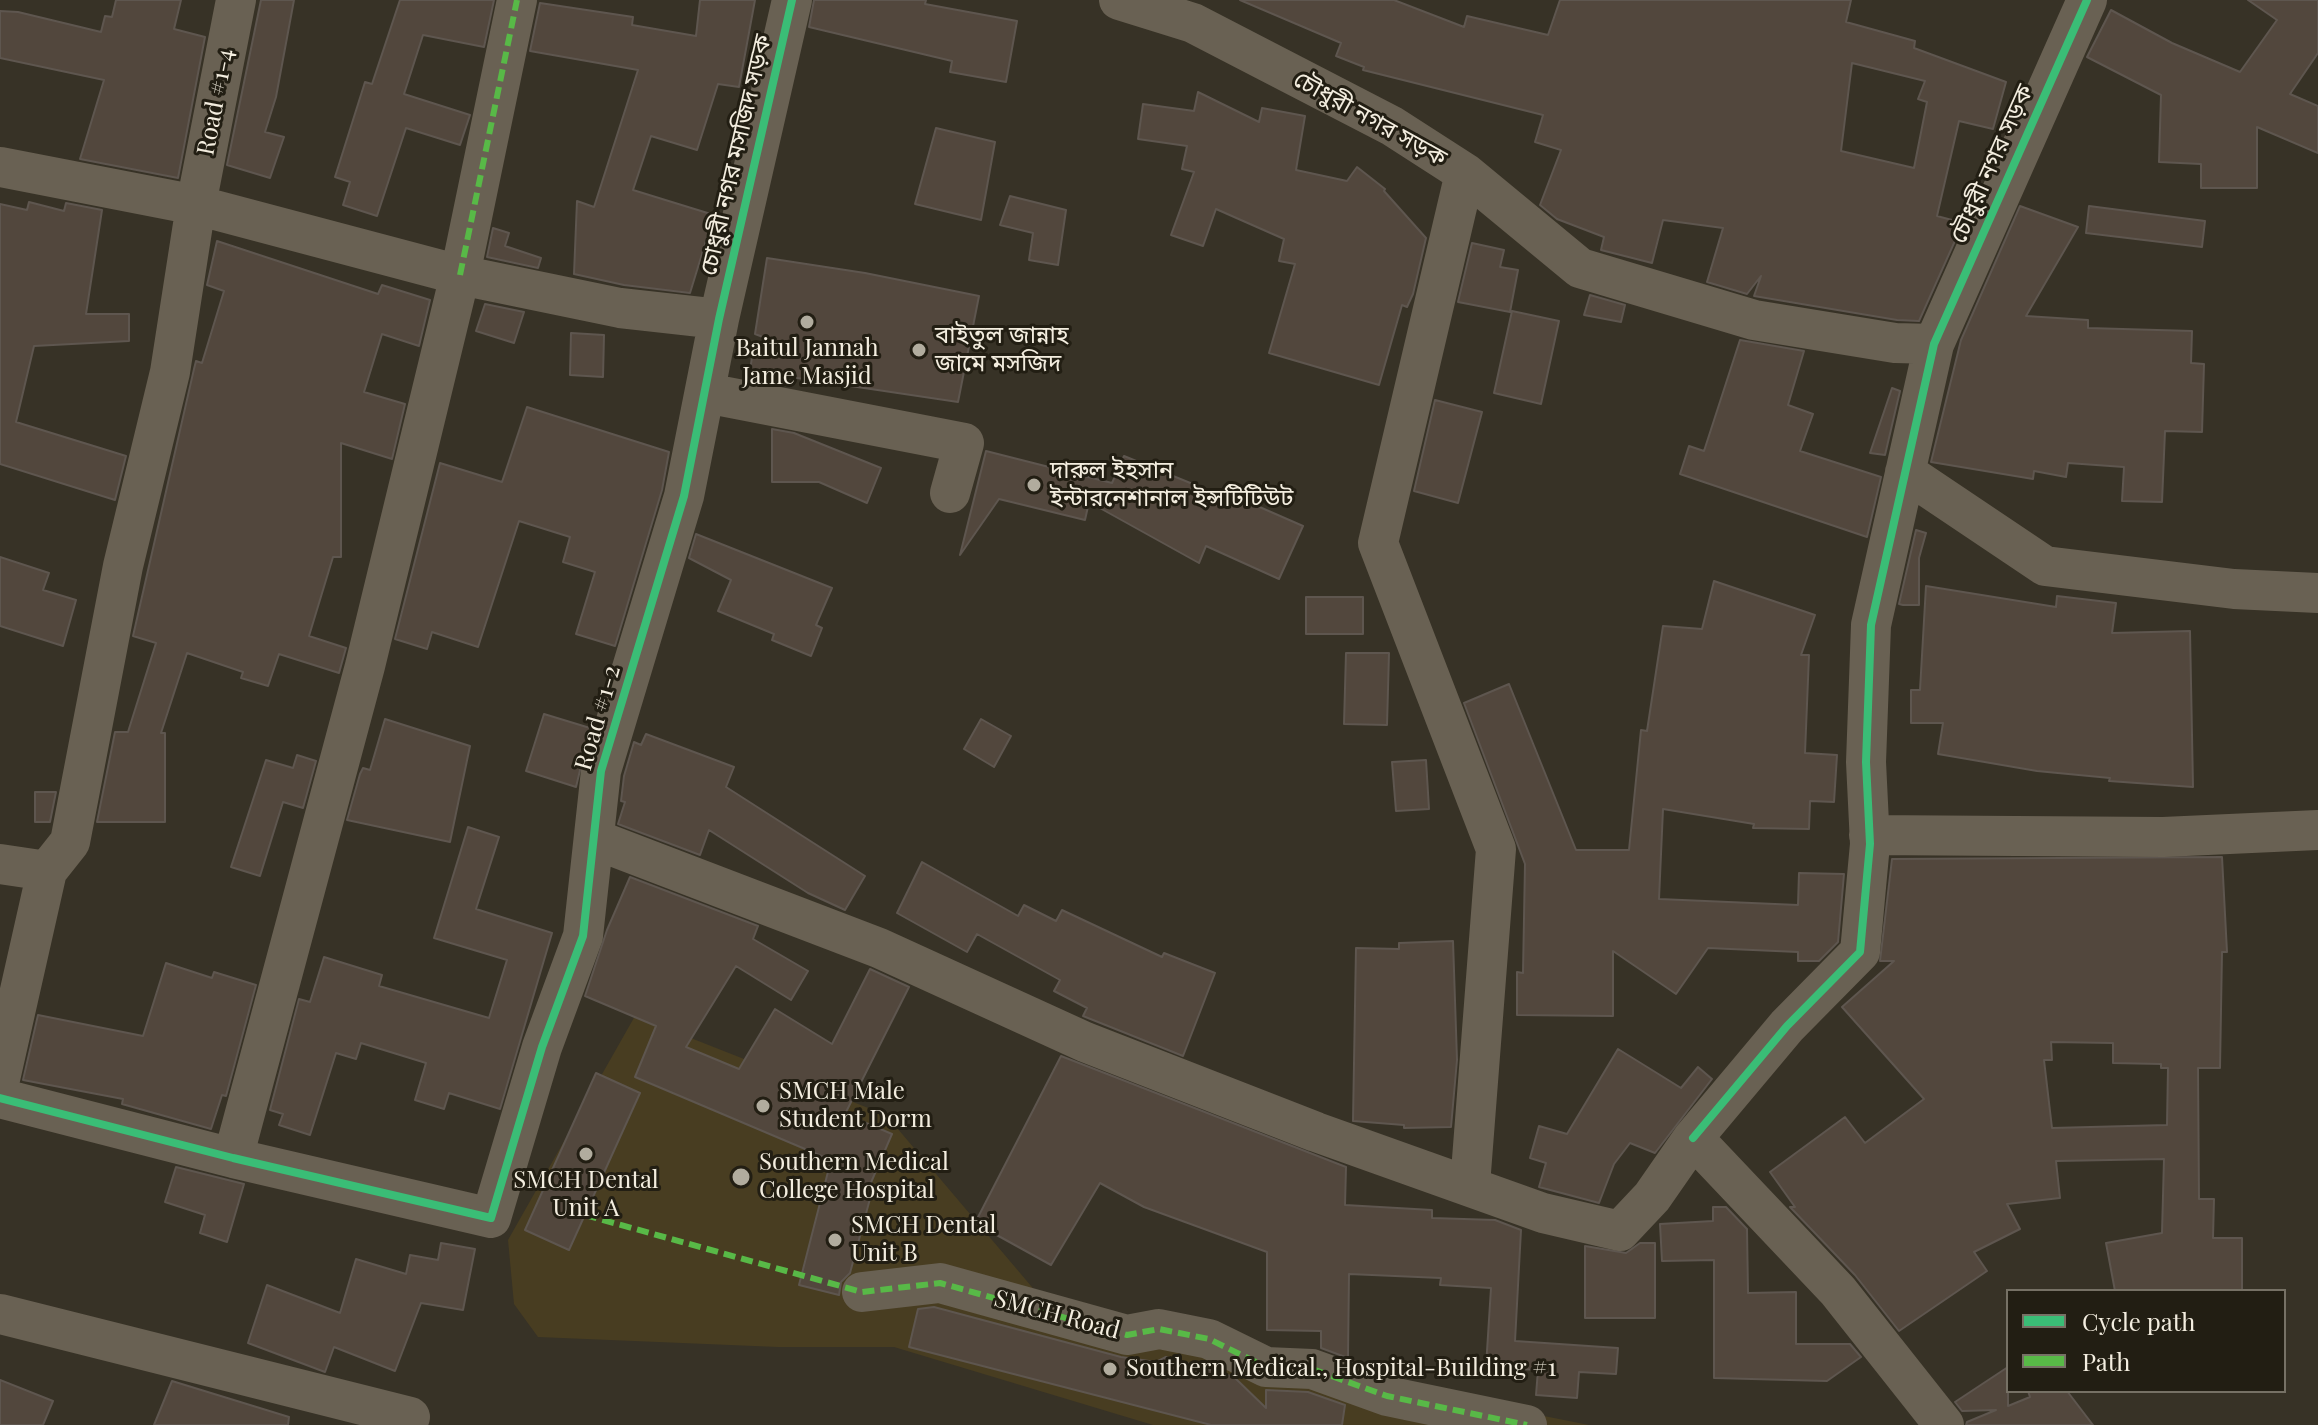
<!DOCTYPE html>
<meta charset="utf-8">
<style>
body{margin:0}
#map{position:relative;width:2318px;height:1425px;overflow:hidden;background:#373226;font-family:"Playfair Display",serif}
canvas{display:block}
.legend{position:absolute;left:2006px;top:1289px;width:280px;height:104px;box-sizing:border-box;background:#221e13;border:2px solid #767165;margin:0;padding:10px 14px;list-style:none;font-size:24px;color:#f3eddf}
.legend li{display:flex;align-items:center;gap:16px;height:40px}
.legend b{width:40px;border:2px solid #767165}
</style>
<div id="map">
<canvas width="2318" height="1425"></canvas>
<ul class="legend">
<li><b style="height:10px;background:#3abd76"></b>Cycle path</li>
<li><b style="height:10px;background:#58b947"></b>Path</li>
</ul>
</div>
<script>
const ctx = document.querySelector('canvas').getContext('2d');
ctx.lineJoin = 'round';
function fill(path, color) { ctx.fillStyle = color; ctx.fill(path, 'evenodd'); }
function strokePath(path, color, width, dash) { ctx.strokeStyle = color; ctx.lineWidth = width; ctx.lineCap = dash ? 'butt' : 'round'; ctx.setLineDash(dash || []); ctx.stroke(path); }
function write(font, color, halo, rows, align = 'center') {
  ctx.font = font + ' "Playfair Display","Noto Sans Bengali",serif'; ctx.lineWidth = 6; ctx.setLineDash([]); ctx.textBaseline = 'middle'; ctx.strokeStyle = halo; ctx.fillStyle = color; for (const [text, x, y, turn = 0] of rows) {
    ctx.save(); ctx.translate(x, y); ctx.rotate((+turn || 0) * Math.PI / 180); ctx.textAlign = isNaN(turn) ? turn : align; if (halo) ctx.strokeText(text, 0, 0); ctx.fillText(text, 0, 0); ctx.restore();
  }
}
fill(new Path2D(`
 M635,1016L886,1115L1037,1293L1394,1386L1589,1425H1153L894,1347H778L538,1337L514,1304L508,1240Z`), '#483d21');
const building = new Path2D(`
 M116,0H181L174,29L205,37L178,178L80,159L104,80L0,58V11L18,12L101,32L105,16L112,17Z
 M261,0H294L276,97L265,132L284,137L270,178L227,165Z
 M400,0H494L484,47L423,35L404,94L470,115L460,145L406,128L377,216L343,205L350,182L335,177L365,82L372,84Z
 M700,0H755L739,87L718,84L697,150L651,136L633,190L714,215L690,293L624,285L574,274L577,201L594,207L638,70L530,51L540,3L633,17L632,25L696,36Z
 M814,0H926L925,4L1017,21L1006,82L950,72L952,61L809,27Z
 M1240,0H1394L1464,27L1467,16L1548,35L1560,0H1851L1846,22L1915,41L1914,48L2006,82L1993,129L1959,121L1937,216L1963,223L1919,321L1897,320L1754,296L1761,276L1747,294L1707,282L1723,228L1663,220L1652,263L1601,250L1604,237L1557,219L1540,205L1561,150L1535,142L1543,115L1363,70L1364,67L1336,56L1341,43ZM1852,63L1925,81L1918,99L1927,102L1914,168L1841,151Z
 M2248,0H2318V53L2290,94L2318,106V153L2257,127V188H2201V164L2159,162L2161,95L2087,57L2111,10L2172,43L2240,72L2277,20Z
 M1198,92L1259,122L1262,108L1305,116L1296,170L1347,181L1357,167L1385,189L1384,191L1426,238L1413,294L1407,307L1402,305L1379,385L1269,353L1295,264L1279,261L1284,239L1216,209L1203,246L1171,235L1194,172L1182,169L1187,146L1138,139L1143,104L1194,111Z
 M936,128L995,142L981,220L915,204Z
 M1010,196L1066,210L1058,265L1029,260L1033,233L1000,225Z
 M29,202L64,211L66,203L102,210L86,314H129V341L34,346L16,422L126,456L115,500L0,464V204L27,210Z
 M2020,206L2078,227L2026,316L2088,320V328L2192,331L2191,363L2204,364L2202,432L2165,431L2162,502L2122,501L2124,467L2068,463L2066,477L2034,471L2033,479L1931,462L1961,340Z
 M2089,206L2205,221L2202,247L2086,233Z
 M493,228L509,233L505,246L541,258L538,268L487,257Z
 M217,241L378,294L382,285L430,300L419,346L382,334L364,392L405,404L392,459L341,443V557H333L309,636L346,648L339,673L279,654L268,686L241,678L243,672L187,653L161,733H165V822H97L115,732H128L156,643L133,636L194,369L196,361L202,363L224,291L207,285Z
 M1472,243L1504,250L1500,267L1518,270L1510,312L1458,302Z
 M767,258L865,273L979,296L958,402L750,371L754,343H762L763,337L755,334Z
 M1590,295L1625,305L1621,322L1584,315Z
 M485,304L524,312L514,343L476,331Z
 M1512,311L1559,321L1541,404L1494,393Z
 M571,333L604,335L603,377L570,375Z
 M1740,340L1804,351L1788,405L1813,414L1800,451L1881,477L1867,537L1680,474L1689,446L1704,451Z
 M1892,388L1900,391L1885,455L1870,453Z
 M1435,400L1482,412L1458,503L1414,491Z
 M527,407L669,452L662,490L615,646L576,634L595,572L563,562L570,537L519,521L478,647L432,632L427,649L395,639L440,463L502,482Z
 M772,429L794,433L881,468L867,503L819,482H772Z
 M986,451L1112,483L1124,456L1237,502L1239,498L1303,526L1279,579L1206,546L1199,563L1089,502L1085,520L999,499L960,555Z
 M1916,530L1926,533L1919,558V605H1903L1899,604Z
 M696,534L832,588L816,625L822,628L811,656L772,640L774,634L718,611L731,580L689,558Z
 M0,557L49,573L43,590L76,600L63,646L0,626Z
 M1714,581L1815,615L1801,655H1809L1805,753L1837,755L1834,802L1810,801L1809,829L1753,828L1754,824L1663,809L1659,899L1798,905L1799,873L1844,874L1838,942L1819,961H1798V952L1708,948L1676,994L1613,951V1016L1517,1015V972L1523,973L1525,864L1464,703L1509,684L1576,850H1629L1641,730L1647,731L1663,626L1702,629Z
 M1926,586L2056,607L2057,596L2116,603L2112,633L2190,631L2193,787L2109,781L2110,778L2037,771L1938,754L1943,723H1911V690H1920Z
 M1306,597H1363V634H1306Z
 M1346,653H1389L1387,725L1344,724Z
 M544,714L590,728L576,787L526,771Z
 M385,719L470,746L450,842L347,820L360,774L363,768L370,770Z
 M981,719L1011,736L994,767L964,749Z
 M646,734L734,767L726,787L865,876L845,910L808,893L709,830L700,855L618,824L625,802L621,801L624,776L634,742L641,745Z
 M297,755L316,761L303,808L283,802L260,876L231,867L266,760L293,768Z
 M1426,760L1429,809L1396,811L1392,762Z
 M35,792H56L50,822H35Z
 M468,827L499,837L476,909L552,933L500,1109L449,1093L444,1109L415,1100L426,1063L361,1043L356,1059L336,1053L310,1135L279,1125L283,1114L270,1110L299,999L310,1002L324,957L382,975L379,986L489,1018L507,960L434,938Z
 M2222,857L2227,952H2222L2220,1068H2198L2199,1199H2214L2213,1238H2242V1291H2115L2106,1243L2162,1233L2164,1159L2056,1161L2060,1198L2007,1204L2020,1229L1974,1252L1987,1271L1899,1331L1855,1275L1790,1207H1795L1770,1172L1845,1117L1865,1143L1924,1099L1842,1007L1894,961H1880L1892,859ZM2051,1042L2113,1043V1063L2161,1064V1068H2168L2167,1125L2052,1128L2044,1060H2052Z
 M922,862L1018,916L1024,905L1056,921L1062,910L1162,957L1164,953L1215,973L1183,1056L1083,1016L1087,1008L1054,991L1060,980L977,934L967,952L897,913Z
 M630,877L758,926L753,939L808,971L791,1000L736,966L686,1047L739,1069L775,1009L832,1044L870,969L909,987L845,1114L892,1134L866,1194L871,1195L850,1273L841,1282L839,1295L799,1285L831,1160L635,1077L656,1026L585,996L607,930Z
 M1453,941L1457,1060L1451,1127L1404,1128V1125L1353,1121L1356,948L1399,949V943Z
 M166,963L212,978L214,972L256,985L226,1096L222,1095L211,1129L122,1104L123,1099L23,1080L38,1015L143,1036Z
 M1618,1049L1681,1088L1698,1067L1712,1079L1655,1153L1630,1143L1614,1164L1599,1203L1539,1187L1546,1163L1530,1158L1539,1126L1567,1134Z
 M1061,1056L1346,1167L1345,1205L1432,1210V1218L1495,1220L1521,1230L1515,1341L1618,1348L1616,1374L1579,1372L1577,1398L1536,1395L1538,1370L1486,1367L1491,1288L1440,1285L1441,1278L1349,1274L1348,1358L1321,1348V1331L1267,1330V1252L1144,1207L1100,1183L1051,1265L975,1223Z
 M596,1073L640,1093L569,1250L525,1230Z
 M176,1167L244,1184L227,1242L200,1233L205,1215L165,1202Z
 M1713,1207H1726L1747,1229L1748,1293L1796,1292V1344H1850L1861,1357L1827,1381L1714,1378V1260L1662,1261L1660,1224L1713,1221Z
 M441,1243L475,1249L463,1310L421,1303L395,1371L334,1347L325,1372L248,1343L267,1285L340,1313L356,1259L406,1274L410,1255L438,1260Z
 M1640,1243H1655V1318H1585V1246L1626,1253Z
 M934,1307L1121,1357L1156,1362L1166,1357L1234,1377L1266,1408V1390L1308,1392L1345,1405L1342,1425H1211L909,1347L918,1309Z
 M2008,1367V1406L2030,1397L2028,1391H2067L2093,1425H1966L1967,1422L1996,1410L1962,1411L1955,1402Z
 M0,1380L53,1401L43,1425H0Z
 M172,1381L289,1417L288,1425H154Z`);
fill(building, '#52473d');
strokePath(building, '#5e564f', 2);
strokePath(new Path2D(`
 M1119,0L1193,23L1392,126L1465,173L1580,268L1754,320L1895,343L1934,344
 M0,167L196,205L460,275L620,308L719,319
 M1465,173L1378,543L1496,849L1470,1185
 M706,393L964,443L950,493
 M1905,472L2045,566L2234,589L2318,593
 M1869,835L2163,837L2318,830
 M594,839L879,948L1085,1042L1316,1132L1543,1213L1620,1231L1652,1197L1693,1138L1838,1291L1944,1425
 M0,864L47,871
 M0,1079L47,871L70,842L123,566L170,372L196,205L236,0
 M0,1098L233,1158L491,1218L542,1047L583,936L601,771L684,496L719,319L792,0
 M1693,1138L1787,1026L1860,952L1870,844L1866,762L1871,625L1934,344L2087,0
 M233,1158L365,666L460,275L517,0
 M862,1292L940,1283L1127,1335L1159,1329L1209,1339L1266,1367L1312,1369L1387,1396L1527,1425
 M0,1314L410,1417`), '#696153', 40);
strokePath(new Path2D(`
 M460,275L517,0
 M585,1215L862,1292L940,1283L1127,1335L1159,1329L1209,1339L1266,1367L1312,1369L1387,1396L1527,1425`), '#58b947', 6, [12, 6]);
strokePath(new Path2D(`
 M0,1098L233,1158L491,1218L542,1047L583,936L601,771L684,496L719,319L792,0
 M1693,1138L1787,1026L1860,952L1870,844L1866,762L1871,625L1934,344L2087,0`), '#3abd76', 8);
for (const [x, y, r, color] of [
 [807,322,8,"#b1ac9e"],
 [919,350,8,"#b1ac9e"],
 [1034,485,8,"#b1ac9e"],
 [763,1106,8,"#b1ac9e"],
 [586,1154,8,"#b1ac9e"],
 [741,1177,10,"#b1ac9e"],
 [835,1240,8,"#b1ac9e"],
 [1110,1369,8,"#b1ac9e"]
]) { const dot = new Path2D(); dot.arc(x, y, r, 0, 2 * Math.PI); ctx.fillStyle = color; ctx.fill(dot); strokePath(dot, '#221e13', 3); }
write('24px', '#f3eddf', '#221e13', [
 ["Road #1-4",216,102,-79],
 ["চৌধুরী নগর সড়ক",1370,119,29],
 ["চোধুরী নগর মসজিদ সড়ক",736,155,-77],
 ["চৌধুরী নগর সড়ক",1992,164,-66],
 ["Road #1-2",598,718,-74],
 ["SMCH Road",1057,1315,15]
]);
write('24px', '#f3eddf', '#221e13', [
 ["বাইতুল জান্নাহ",935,336],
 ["জামে মসজিদ",935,364],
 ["Baitul Jannah",807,349,"center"],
 ["Jame Masjid",807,377,"center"],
 ["দারুল ইহসান",1050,471],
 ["ইন্টারনেশানাল ইন্সটিটিউট",1050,499],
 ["SMCH Male",779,1092],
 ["Student Dorm",779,1120],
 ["Southern Medical",759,1163],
 ["College Hospital",759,1191],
 ["SMCH Dental",586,1181,"center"],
 ["Unit A",586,1209,"center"],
 ["SMCH Dental",851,1226],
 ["Unit B",851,1254],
 ["Southern Medical., Hospital-Building #1",1126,1369]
], 'left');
</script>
